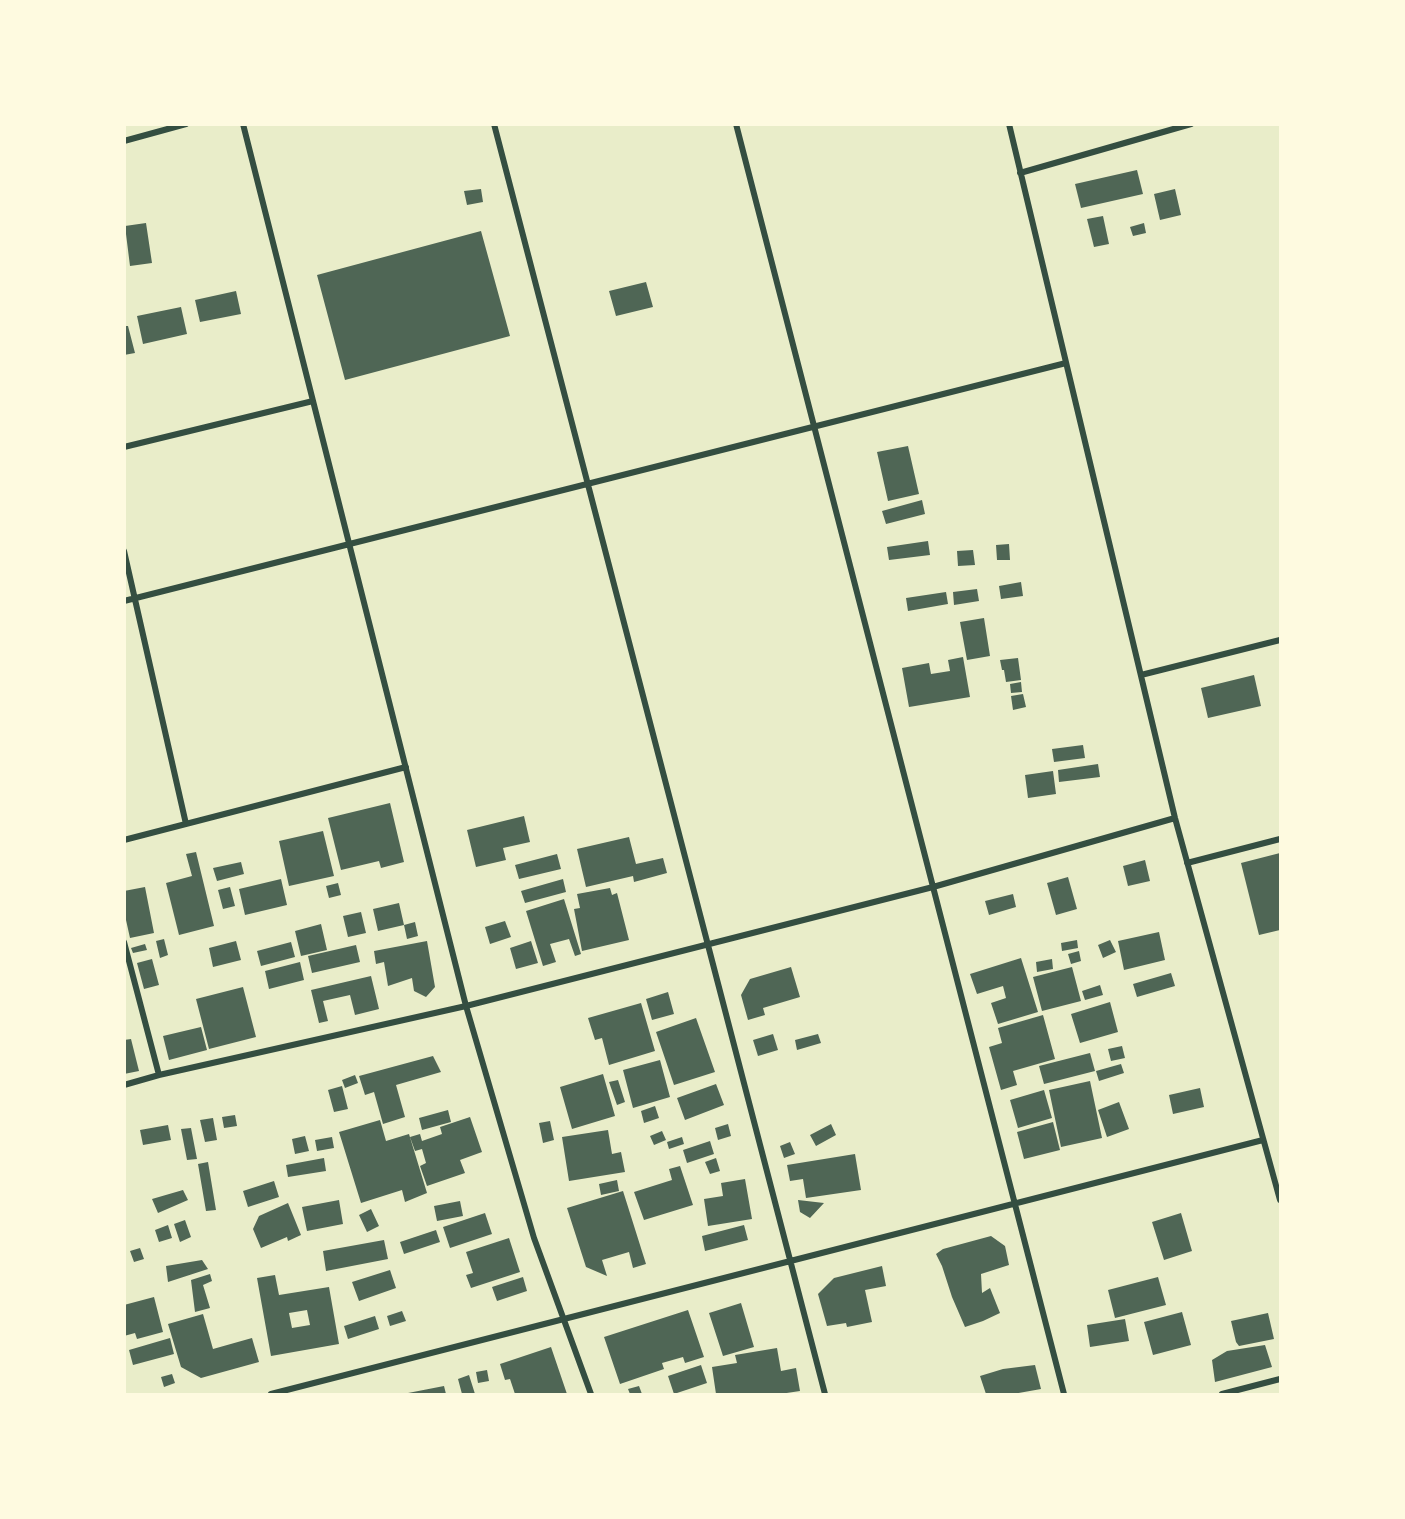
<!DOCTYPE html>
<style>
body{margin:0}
#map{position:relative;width:1405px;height:1519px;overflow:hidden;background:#e9edc9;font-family:"Varela Round",sans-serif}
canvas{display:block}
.frame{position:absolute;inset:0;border:126px solid #fefae0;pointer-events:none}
</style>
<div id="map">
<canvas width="1405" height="1519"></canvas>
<div class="frame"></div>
</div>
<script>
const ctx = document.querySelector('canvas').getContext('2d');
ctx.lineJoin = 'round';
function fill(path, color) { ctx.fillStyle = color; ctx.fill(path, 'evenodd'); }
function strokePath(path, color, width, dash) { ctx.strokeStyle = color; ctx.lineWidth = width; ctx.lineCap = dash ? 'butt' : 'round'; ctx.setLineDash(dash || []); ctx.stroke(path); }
fill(new Path2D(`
 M1137,170L1143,194L1081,208L1075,184Z
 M481,189L483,202L467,205L464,191Z
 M1175,189L1181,215L1160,220L1154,194Z
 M1103,216L1109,244L1094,247L1087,219Z
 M146,223L152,263L130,266L125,226Z
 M1144,223L1146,233L1133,236L1130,227Z
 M481,231L510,336L345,380L317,275Z
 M646,282L653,307L616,316L609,291Z
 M236,291L241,314L200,322L195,300Z
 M181,307L187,334L143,344L137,316Z
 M124,326H128L135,353L124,355Z
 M908,446L919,494L888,501L877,452Z
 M922,500L925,514L886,524L882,511Z
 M928,541L930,555L889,560L887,547Z
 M1009,544L1010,560H997L996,545Z
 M973,550L975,565L958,566L957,551Z
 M1021,582L1023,596L1001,599L999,586Z
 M977,589L979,601L954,605L953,592Z
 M946,592L948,604L908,611L906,598Z
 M984,618L990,656L967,660L960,622Z
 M963,657L970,697L909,707L902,668L929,663L931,674L950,671L948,660Z
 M1018,658L1021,680L1006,682L1004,670H1002L1000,660Z
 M1254,675L1261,706L1208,718L1201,688Z
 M1021,682L1022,692L1011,693L1010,684Z
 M1023,694L1026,707L1013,710L1011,696Z
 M1083,745L1085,758L1054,762L1052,749Z
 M1098,764L1100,777L1059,782L1058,770Z
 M1053,771L1056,794L1028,798L1025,775Z
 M390,803L404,862L381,868L379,861L341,870L328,818Z
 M524,816L530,842L503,848L506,860L476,867L467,830Z
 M323,831L334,876L289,886L279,841Z
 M629,837L636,864L663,858L667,873L634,882L633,876L586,887L577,849Z
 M196,852L214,926L179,935L166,883L192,876L186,854Z
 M1280,853V930L1259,935L1241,863Z
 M557,854L561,869L519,879L515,865Z
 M1145,860L1150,881L1128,886L1123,866Z
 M241,862L244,874L217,881L213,868Z
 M1068,877L1077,909L1056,915L1047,883Z
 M281,879L287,905L245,915L239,889Z
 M563,879L566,892L525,903L521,891Z
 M338,883L341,895L329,898L326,886Z
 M145,887L154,933L130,938L124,911V891Z
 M230,887L235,906L223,909L218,890Z
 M610,888L612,895L617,893L629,940L582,951L574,909L580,908L577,894Z
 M1013,894L1016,907L989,915L985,901Z
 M564,899L581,954L575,956L569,939L550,944L556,962L543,966L526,911Z
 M399,903L404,925L415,922L418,936L407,939L404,925L378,931L373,909Z
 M361,912L366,933L348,937L343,916Z
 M505,921L511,937L490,944L485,927Z
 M321,924L327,950L301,956L295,931Z
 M1159,932L1165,960L1124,970L1118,941Z
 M164,939L168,955L160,958L156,941Z
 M1077,940L1078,948L1062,951L1061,943Z
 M1110,940L1116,952L1103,958L1098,945Z
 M236,941L241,960L213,967L209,948Z
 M427,941L435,987L426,997L414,991L412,978L388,986L384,962L376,964L374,951Z
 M531,941L538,963L516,969L510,948Z
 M291,942L295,957L261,966L257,951Z
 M145,944L147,950L133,953L131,948Z
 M356,945L360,962L312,973L308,956Z
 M1079,951L1081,961L1071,964L1068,954Z
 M1021,958L1038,1012L998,1024L991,1003L1006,998L1003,986L977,994L970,974Z
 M152,959L159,985L144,989L137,963Z
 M1052,959L1053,969L1037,972L1036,962Z
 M300,962L304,980L269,989L265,971Z
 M791,967L800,997L763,1008L765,1015L748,1020L741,995L750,979Z
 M1072,967L1081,1001L1042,1011L1033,977Z
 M1171,973L1175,986L1137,997L1133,984Z
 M371,976L379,1009L355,1015L350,995L323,1001L328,1021L319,1023L311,990Z
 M1100,985L1103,995L1085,1000L1082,991Z
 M243,987L256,1037L209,1049L196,999Z
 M668,992L674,1014L652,1020L646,999Z
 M1110,1002L1118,1032L1080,1043L1071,1014Z
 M641,1003L655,1051L609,1065L602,1038L595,1040L588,1018Z
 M1043,1015L1055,1059L1013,1071L1017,1085L1001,1090L989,1047L1002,1043L998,1028Z
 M696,1018L715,1072L674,1085L656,1032Z
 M201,1027L207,1050L169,1060L163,1036Z
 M773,1034L778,1050L758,1056L753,1040Z
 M818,1034L821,1043L797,1050L795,1040Z
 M131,1039L139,1071L124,1074V1040Z
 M1122,1046L1125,1058L1111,1061L1108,1049Z
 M1090,1053L1095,1071L1044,1084L1039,1066Z
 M433,1056L441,1072L396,1085L405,1117L383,1124L374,1092L365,1095L359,1076Z
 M660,1060L670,1097L633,1108L623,1070Z
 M1121,1064L1124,1073L1099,1081L1096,1071Z
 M603,1074L615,1116L572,1129L560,1087Z
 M355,1075L358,1083L345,1088L342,1080Z
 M618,1080L625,1102L617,1105L609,1082Z
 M1090,1081L1102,1138L1061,1147L1049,1090Z
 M716,1084L724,1105L685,1120L677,1098Z
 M342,1086L348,1109L334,1112L328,1090Z
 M1200,1088L1204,1107L1173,1114L1169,1095Z
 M1044,1090L1052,1118L1018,1128L1010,1100Z
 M1119,1102L1129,1129L1107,1137L1098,1110Z
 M655,1106L659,1118L644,1123L641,1111Z
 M448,1110L451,1122L422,1130L419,1118Z
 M235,1115L237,1126L224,1128L222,1117Z
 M470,1117L482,1152L460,1160L465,1173L427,1186L420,1166L426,1163L422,1149L415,1151L410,1137L420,1134L422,1141L442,1134L440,1127Z
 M213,1118L217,1140L205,1142L200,1120Z
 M380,1120L386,1141L409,1134L427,1193L405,1202L402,1190L361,1203L339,1132Z
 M550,1121L554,1140L543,1143L539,1123Z
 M1053,1122L1060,1150L1024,1159L1017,1132Z
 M728,1124L731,1136L718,1140L715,1128Z
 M831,1124L836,1135L816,1146L810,1135Z
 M168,1125L171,1140L143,1145L140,1130Z
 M191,1128L197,1159L187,1160L181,1129Z
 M608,1130L612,1154L621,1152L625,1172L569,1181L562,1137Z
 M662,1131L666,1140L654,1145L650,1136Z
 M305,1136L309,1151L295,1154L292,1139Z
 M332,1137L334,1148L317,1151L315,1140Z
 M682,1137L684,1144L669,1149L667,1142Z
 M710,1141L714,1154L687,1163L683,1150Z
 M790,1142L795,1154L784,1158L780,1146Z
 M855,1154L861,1190L806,1198L803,1179L790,1181L787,1165Z
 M324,1158L326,1171L288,1177L286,1165Z
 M716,1158L720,1171L710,1174L705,1162Z
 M208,1162L216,1210L206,1211L198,1164Z
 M680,1166L693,1205L644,1220L634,1192L672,1180L669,1169Z
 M745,1179L752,1219L708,1226L704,1199L723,1196L721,1183Z
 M617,1180L619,1191L601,1195L599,1184Z
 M274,1181L279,1197L248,1207L243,1191Z
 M183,1190L188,1200L158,1213L152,1199Z
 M623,1191L646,1264L633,1268L629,1252L602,1260L607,1276L586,1267L567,1208Z
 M339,1200L343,1224L307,1231L302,1207Z
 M798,1200L824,1203L810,1218L800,1212Z
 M460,1201L463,1216L437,1221L434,1206Z
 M288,1203L301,1235L288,1241L287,1237L261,1248L253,1229L259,1216Z
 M371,1209L379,1226L367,1232L359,1215Z
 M485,1213L492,1234L450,1248L443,1227Z
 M1181,1213L1192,1251L1164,1260L1152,1222Z
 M185,1220L191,1237L180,1242L174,1224Z
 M168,1225L172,1238L159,1242L155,1230Z
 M744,1225L748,1240L705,1251L702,1236Z
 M436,1230L440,1242L404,1254L400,1242Z
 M991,1236L1005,1246L1009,1265L981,1274L982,1293L990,1288L1000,1313L983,1321L965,1327L952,1297L942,1266L936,1254L943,1249Z
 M509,1238L520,1272L471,1288L466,1275L473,1273L466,1252Z
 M384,1240L388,1259L326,1271L323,1251Z
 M140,1248L144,1259L134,1262L130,1251Z
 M202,1260L208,1269L168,1282L166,1266Z
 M882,1266L886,1286L865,1290L872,1322L847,1327L846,1323L827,1326L818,1294L834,1278Z
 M390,1270L396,1288L359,1301L352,1282Z
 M210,1274L212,1281L203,1285L210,1308L195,1312L191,1280Z
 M275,1275L279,1295L329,1287L339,1344L271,1356L257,1278ZM307,1310L310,1325L292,1328L289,1313Z
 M523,1277L527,1291L497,1301L492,1287Z
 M1158,1277L1166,1305L1115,1318L1108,1290Z
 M154,1297L163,1332L137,1339L135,1333L124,1336V1305Z
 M741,1303L754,1347L723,1356L709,1313Z
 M688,1310L704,1357L685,1363L683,1357L662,1363L664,1369L620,1384L604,1337Z
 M402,1311L406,1321L390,1326L387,1316Z
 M1182,1312L1191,1345L1153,1355L1144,1322Z
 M1268,1313L1274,1339L1239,1346L1236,1342L1231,1321Z
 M203,1314L213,1349L252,1338L259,1362L201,1378L181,1367L168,1324Z
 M375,1316L379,1329L348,1339L344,1326Z
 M1125,1319L1129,1341L1090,1347L1087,1325Z
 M170,1338L174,1354L133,1365L129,1350Z
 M1265,1345L1272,1367L1215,1382L1212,1360L1227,1351Z
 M551,1347L567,1394H515L510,1379L505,1380L500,1364Z
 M777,1348L781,1371L796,1368L800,1391L780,1394H716L712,1367L737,1363L735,1355Z
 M701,1365L707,1383L674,1394L668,1376Z
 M1035,1365L1041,1389L1013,1394H986L980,1376L1003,1369Z
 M487,1370L489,1381L478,1383L476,1372Z
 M172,1374L175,1383L164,1387L161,1377Z
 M469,1375L475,1394H462L458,1379Z
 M444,1386L446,1394H408V1393Z
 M639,1386L642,1394H630L628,1389Z`), '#4f6655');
strokePath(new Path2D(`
 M243,124L466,1006L534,1238L591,1394
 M494,124L825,1394
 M736,124L1064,1394
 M1009,124L1175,818L1280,1200
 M124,141L186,124
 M1020,173L1191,124
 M124,447L313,401
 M124,551L186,824
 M124,601L1066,363
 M1141,675L1280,640
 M124,840L406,767
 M1187,863L1280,839
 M124,942L159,1075
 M124,1085L159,1075L466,1006L933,887L1175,818
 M271,1394L1263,1140
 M1222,1394L1280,1379`), '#344e41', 6);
</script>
